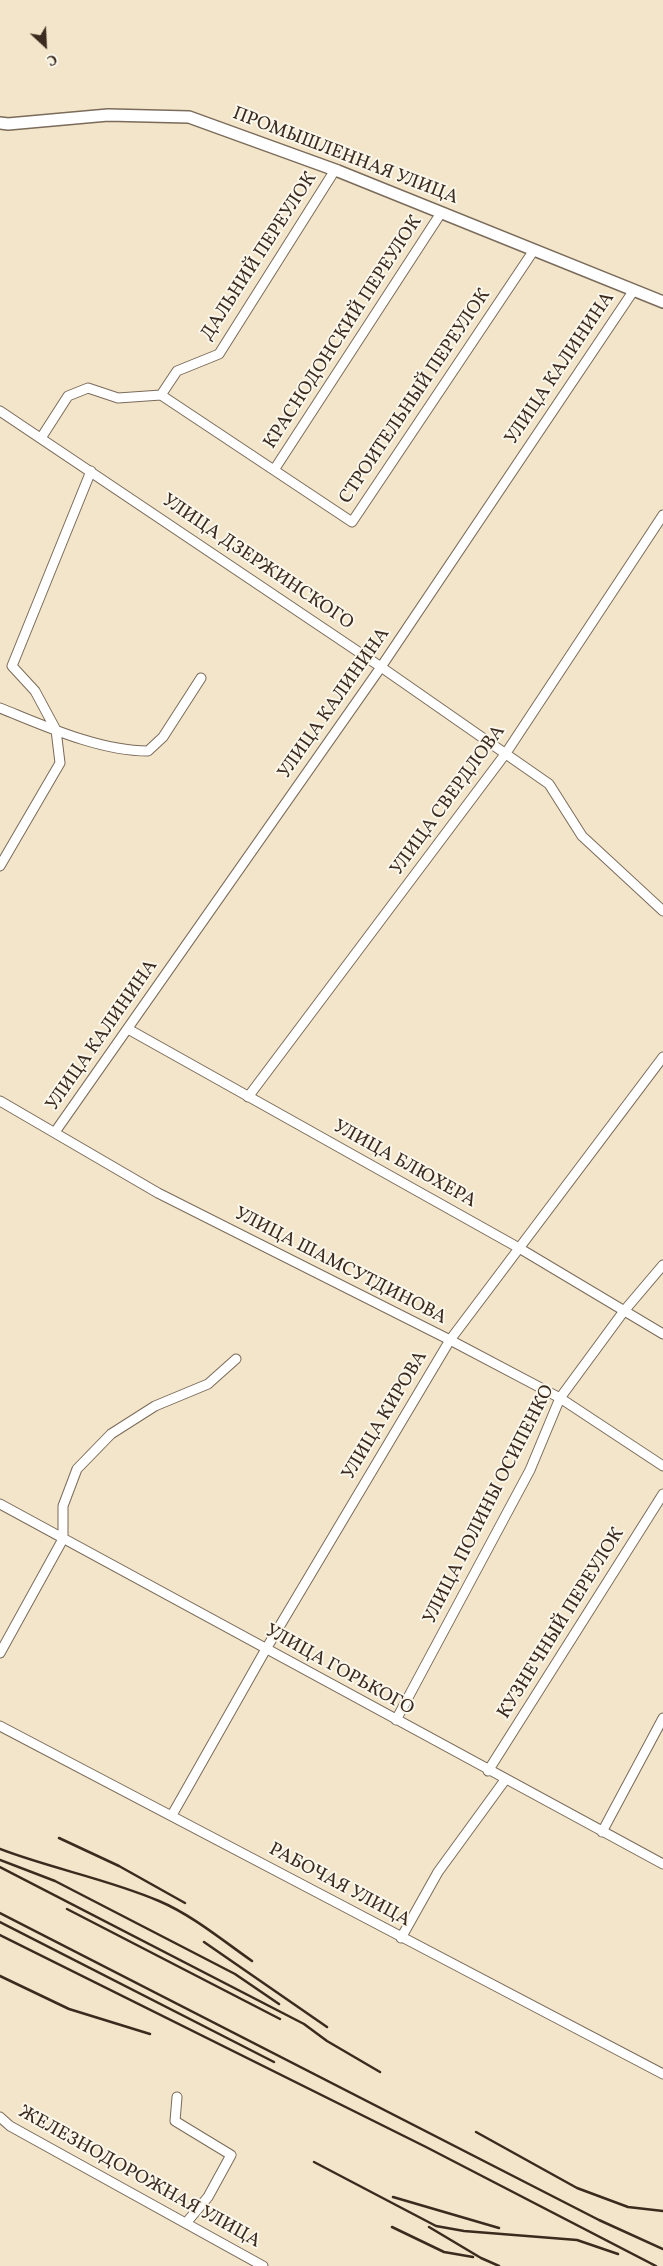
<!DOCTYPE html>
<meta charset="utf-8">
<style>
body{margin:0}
#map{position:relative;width:663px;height:2266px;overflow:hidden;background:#f2e5c9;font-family:Vollkorn,serif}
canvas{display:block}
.north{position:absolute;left:20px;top:20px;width:50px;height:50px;-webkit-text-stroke:4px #fbf7ec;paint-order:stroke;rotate:155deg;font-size:14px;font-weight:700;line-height:20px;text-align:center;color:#3b2a1e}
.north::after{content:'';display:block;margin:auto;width:18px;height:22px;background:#3b2a1e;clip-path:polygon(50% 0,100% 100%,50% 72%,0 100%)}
</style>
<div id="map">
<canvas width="663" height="2266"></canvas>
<div class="north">С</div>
</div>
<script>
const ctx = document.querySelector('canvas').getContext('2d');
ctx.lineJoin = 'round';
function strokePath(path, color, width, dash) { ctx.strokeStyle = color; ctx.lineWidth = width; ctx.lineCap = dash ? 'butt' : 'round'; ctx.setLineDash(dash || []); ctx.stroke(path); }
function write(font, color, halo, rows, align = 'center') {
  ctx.font = font + ' Vollkorn,serif'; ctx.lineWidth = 4; ctx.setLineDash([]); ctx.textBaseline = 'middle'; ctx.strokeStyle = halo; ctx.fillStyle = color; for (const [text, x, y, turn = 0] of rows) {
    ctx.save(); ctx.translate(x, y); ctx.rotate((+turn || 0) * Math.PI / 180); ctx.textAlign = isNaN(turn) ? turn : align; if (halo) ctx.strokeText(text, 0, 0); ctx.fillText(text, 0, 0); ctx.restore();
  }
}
const minor = new Path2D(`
 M161,395L352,522L534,250
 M0,411L381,667L549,784L582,836L663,911
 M41,438L68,396L88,388L118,398L161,395L177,371L219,354L335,170
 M274,470L441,213
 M0,708C45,726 99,751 148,751L163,737L201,678
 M0,866L60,763L56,730L35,691L12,666L91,471
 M128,1029L519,1248L663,1334
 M248,1097L506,753L663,515
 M0,1101L158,1193L450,1340L560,1398L663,1466
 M55,1132L381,667L634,290
 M0,1504L663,1864
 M0,1653L63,1539V1506L77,1469L111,1434L155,1406L208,1384L236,1359
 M396,1720L530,1470L560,1398L624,1311L663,1265
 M0,1726C222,1841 441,1959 663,2074
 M488,1771L663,1494
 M172,1815L266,1649L450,1340L663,1057
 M602,1832L663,1718
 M401,1938L438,1872L505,1780
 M177,2097L175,2121L231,2155L208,2197L186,2223
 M0,2117L10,2126L263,2266`);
const major = new Path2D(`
 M0,123L8,124L108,115L189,117L338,171L663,302`);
strokePath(minor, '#7b6b5a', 11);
strokePath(major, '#7b6b5a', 14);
strokePath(minor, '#fff', 9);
strokePath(major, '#fff', 11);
strokePath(new Path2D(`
 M59,1838L119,1866L185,1903
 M0,1849C52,1869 108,1879 159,1901C192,1915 222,1940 252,1961
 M0,1860L55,1881L235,1974L279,2004
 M0,1867L304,2024L327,2041L380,2072
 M67,1909L280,2019
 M0,1913L599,2220L663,2249
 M0,1922L274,2062
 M0,1935L426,2147L656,2266
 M204,1942L327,2027
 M0,1976L69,2009L150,2034
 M476,2132L577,2188L628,2207L663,2211
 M314,2162L436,2226L464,2231L577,2240L618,2254
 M393,2197L499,2228
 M392,2227L444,2252L473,2257
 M429,2227L481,2258L499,2266`), '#3b2a1e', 2.5);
write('19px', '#3b2a1e', '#fbf7ec', [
 ["ПРОМЫШЛЕННАЯ УЛИЦА",345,157,21],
 ["ДАЛЬНИЙ ПЕРЕУЛОК",260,257,-57],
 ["КРАСНОДОНСКИЙ ПЕРЕУЛОК",344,333,-57],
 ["УЛИЦА КАЛИНИНА",561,369,-56],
 ["СТРОИТЕЛЬНЫЙ ПЕРЕУЛОК",416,397,-56],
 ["УЛИЦА ДЗЕРЖИНСКОГО",257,563,34],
 ["УЛИЦА КАЛИНИНА",335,704,-55],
 ["УЛИЦА СВЕРДЛОВА",449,801,-54],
 ["УЛИЦА КАЛИНИНА",103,1036,-55],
 ["УЛИЦА БЛЮХЕРА",404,1165,29],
 ["УЛИЦА ШАМСУТДИНОВА",340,1267,27],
 ["УЛИЦА КИРОВА",386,1416,-59],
 ["УЛИЦА ПОЛИНЫ ОСИПЕНКО",490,1505,-63],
 ["КУЗНЕЧНЫЙ ПЕРЕУЛОК",562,1624,-58],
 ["УЛИЦА ГОРЬКОГО",339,1671,29],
 ["РАБОЧАЯ УЛИЦА",339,1886,28],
 ["ЖЕЛЕЗНОДОРОЖНАЯ УЛИЦА",139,2178,29]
]);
</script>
